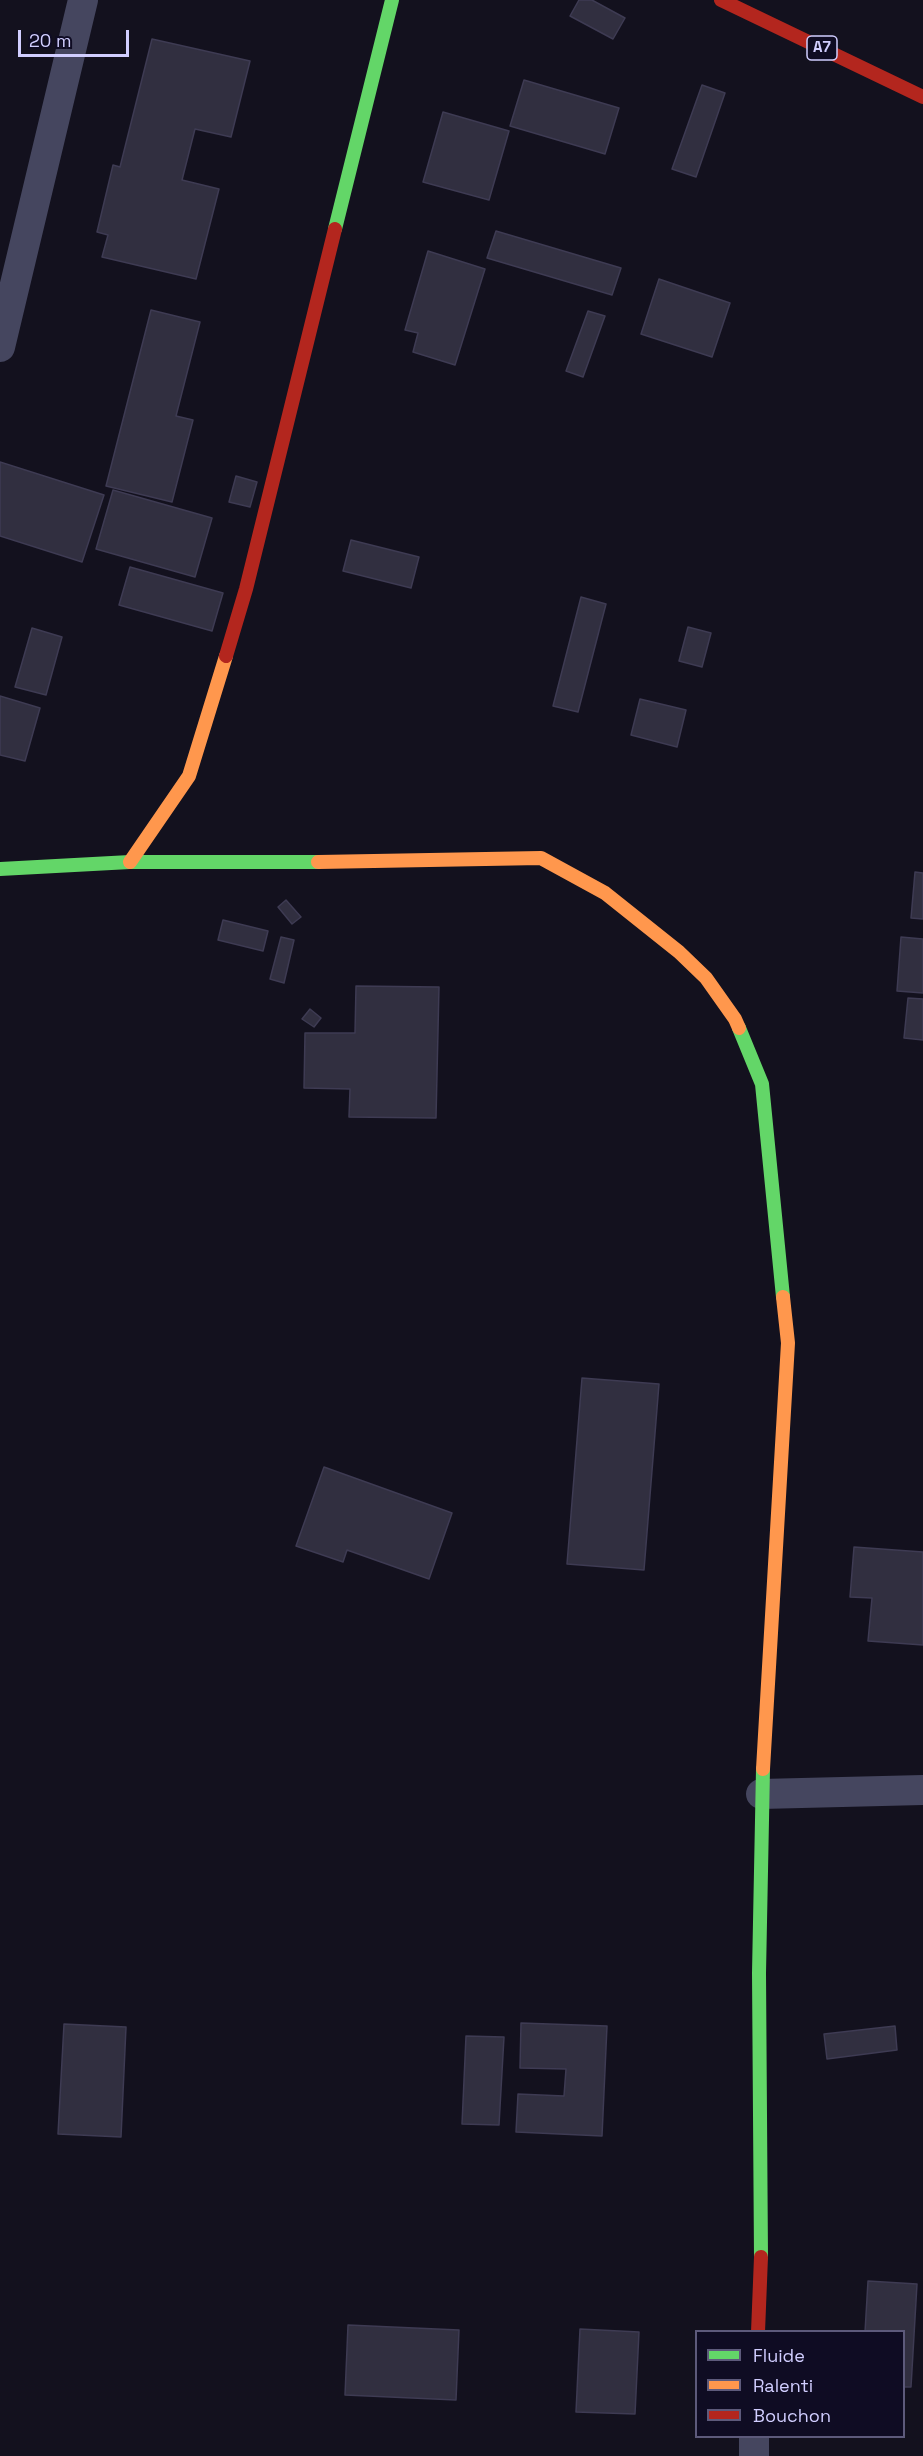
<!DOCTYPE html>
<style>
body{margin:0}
#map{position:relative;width:923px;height:2456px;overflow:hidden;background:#13111e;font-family:"Space Grotesk",sans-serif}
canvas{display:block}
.legend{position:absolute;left:695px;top:2330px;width:210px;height:108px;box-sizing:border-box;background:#0f0c23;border:2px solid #5d5a7b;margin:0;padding:8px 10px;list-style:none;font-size:18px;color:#d1ceff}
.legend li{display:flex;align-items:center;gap:12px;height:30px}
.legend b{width:30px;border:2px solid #5d5a7b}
.scale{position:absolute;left:18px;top:30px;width:111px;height:27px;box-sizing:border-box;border:3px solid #d1ceff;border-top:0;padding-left:8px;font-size:18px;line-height:21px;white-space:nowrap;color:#d1ceff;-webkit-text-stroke:4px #0f0c23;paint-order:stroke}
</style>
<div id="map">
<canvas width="923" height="2456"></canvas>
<ul class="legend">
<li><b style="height:8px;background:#63d668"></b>Fluide</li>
<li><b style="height:8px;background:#ff974d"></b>Ralenti</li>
<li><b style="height:8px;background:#b3261e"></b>Bouchon</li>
</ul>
<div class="scale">20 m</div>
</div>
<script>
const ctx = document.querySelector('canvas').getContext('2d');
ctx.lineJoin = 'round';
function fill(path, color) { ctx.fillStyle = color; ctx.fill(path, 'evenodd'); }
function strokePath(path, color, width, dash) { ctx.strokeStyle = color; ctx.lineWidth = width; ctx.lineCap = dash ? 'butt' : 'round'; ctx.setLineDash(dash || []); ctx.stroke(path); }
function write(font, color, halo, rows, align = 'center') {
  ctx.font = font + ' "Space Grotesk",sans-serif'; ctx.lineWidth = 4.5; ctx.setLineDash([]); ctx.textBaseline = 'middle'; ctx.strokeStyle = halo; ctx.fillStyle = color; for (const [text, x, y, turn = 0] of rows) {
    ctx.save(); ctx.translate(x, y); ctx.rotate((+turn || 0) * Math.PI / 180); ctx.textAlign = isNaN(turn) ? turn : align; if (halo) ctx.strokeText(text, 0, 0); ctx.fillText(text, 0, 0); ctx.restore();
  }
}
const building = new Path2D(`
 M579,0H592L625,18L613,39L570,16Z
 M152,39L250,61L231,137L195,129L182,180L219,189L196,279L102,257L108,235L97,232L113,165L120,167Z
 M524,80L619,108L605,154L510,126Z
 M702,85L725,93L696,177L672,169Z
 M443,112L509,131L489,200L423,182Z
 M496,231L621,268L612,295L487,258Z
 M428,251L485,269L455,365L413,352L418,333L405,330Z
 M659,279L730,303L712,357L641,334Z
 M151,310L200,322L176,416L193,420L172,502L106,486Z
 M588,311L605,316L583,377L566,371Z
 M0,462L104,495L82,562L0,536Z
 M236,476L257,482L250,507L229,502Z
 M113,490L212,518L195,577L96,549Z
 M351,540L419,557L411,588L343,571Z
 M130,567L223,593L212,631L119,605Z
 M581,597L606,604L578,712L553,706Z
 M688,627L711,633L702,667L679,661Z
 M32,628L62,637L46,695L15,687Z
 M0,696L40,708L25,761L0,755Z
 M640,699L686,710L677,747L631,735Z
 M915,872L923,873V919L911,918Z
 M286,900L301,917L292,924L278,907Z
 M223,920L268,931L263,951L218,940Z
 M281,937L294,940L284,983L270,979Z
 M901,937L923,939V993L897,991Z
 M356,986L439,987L436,1118L349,1117L350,1089L304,1088L305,1033H355Z
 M908,998L923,999V1040L904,1038Z
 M310,1009L321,1018L314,1027L302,1019Z
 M582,1378L659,1384L644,1570L567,1564Z
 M324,1467L452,1513L429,1579L347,1550L343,1562L296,1546Z
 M854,1547L923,1552V1645L868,1641L872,1598L850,1597Z
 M521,2023L607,2026L602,2136L516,2132L518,2094L564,2096L566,2069L520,2068Z
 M64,2024L126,2027L121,2137L58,2134Z
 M895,2026L897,2050L827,2059L824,2034Z
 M466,2036L504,2037L499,2125L462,2124Z
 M868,2281L917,2284L911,2387H904V2332H865Z
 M348,2325L459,2330L456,2400L345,2395Z
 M580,2329L639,2332L635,2414L576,2412Z`);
fill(building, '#312f40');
strokePath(building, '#3e3b53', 1.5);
strokePath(new Path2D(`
 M0,347L83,0
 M761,1794L923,1790
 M754,2456V2436`), '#45465f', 30);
strokePath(new Path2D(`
 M335,229L392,0
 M0,869L130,862H318
 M739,1028L762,1084L783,1297
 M761,2257L759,1973L763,1769`), '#63d668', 14);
strokePath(new Path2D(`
 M130,862L189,776L226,656
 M318,862L541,858L605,893L679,952L706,978L735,1019L739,1028
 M763,1769L788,1343L783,1297`), '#ff974d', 14);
strokePath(new Path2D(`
 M721,0L923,97
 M226,656L246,589L335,229
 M758,2332L761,2257`), '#b3261e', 14);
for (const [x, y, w] of [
 [822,48,30]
]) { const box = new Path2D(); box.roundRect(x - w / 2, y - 12, w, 24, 4.5); ctx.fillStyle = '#0f0c23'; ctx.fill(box); strokePath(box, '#d1ceff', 1.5); }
write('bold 15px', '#d1ceff', null, [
 ["A7",822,48]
]);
</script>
